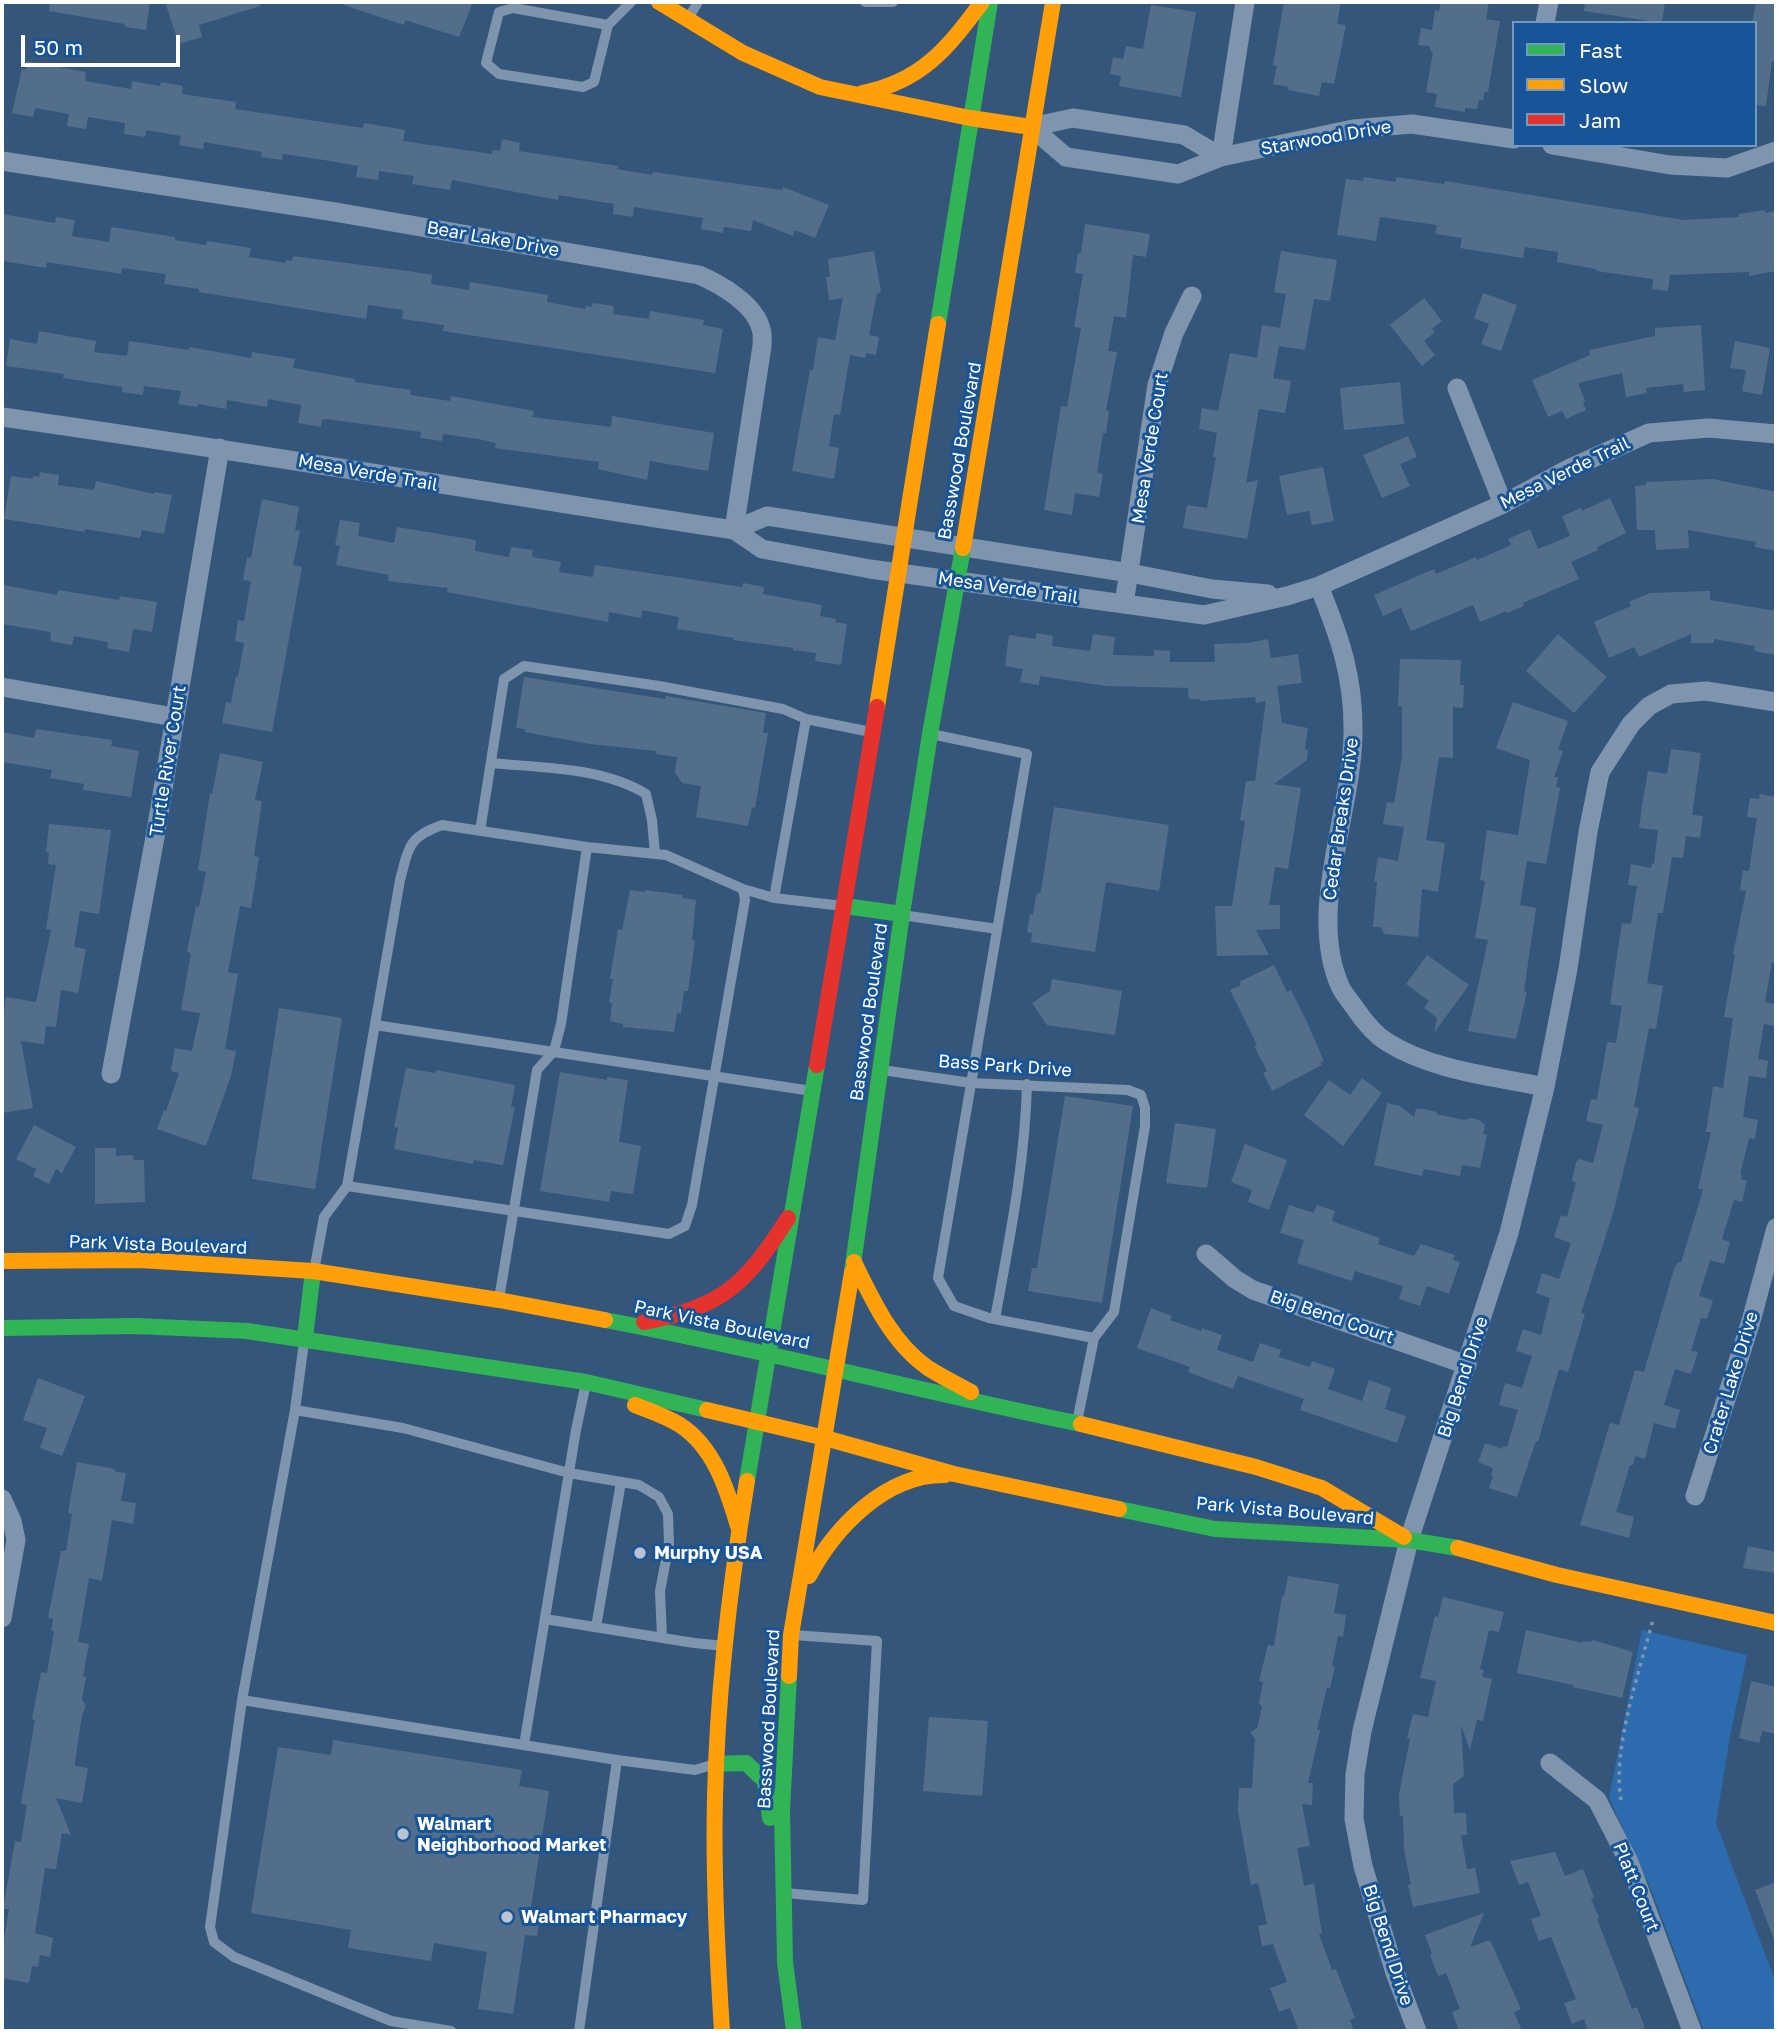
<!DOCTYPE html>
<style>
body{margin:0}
#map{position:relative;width:1778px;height:2033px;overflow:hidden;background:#35567b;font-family:"Golos Text",sans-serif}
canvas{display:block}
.frame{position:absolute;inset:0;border:4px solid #fff;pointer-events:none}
.legend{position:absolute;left:1512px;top:21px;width:245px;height:126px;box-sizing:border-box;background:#185598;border:2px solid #7499c1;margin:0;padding:9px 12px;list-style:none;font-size:21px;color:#fff}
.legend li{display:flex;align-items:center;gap:14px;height:35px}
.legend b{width:35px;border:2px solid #7499c1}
.scale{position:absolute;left:21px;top:35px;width:159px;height:32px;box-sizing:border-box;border:4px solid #fff;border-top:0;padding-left:9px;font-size:21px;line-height:24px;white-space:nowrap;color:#fff;-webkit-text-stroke:5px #185598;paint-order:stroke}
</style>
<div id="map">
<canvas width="1778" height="2033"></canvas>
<div class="frame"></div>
<ul class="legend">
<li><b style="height:9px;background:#30b455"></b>Fast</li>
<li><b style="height:9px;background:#ff9f0a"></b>Slow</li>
<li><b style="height:9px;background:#e5322d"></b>Jam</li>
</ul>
<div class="scale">50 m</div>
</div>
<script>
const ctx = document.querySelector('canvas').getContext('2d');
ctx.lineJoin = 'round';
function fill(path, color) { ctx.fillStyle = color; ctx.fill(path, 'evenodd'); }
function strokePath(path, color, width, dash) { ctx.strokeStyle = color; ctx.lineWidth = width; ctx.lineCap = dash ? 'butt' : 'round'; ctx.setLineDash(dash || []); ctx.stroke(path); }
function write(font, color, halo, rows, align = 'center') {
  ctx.font = font + ' "Golos Text",sans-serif'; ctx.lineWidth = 6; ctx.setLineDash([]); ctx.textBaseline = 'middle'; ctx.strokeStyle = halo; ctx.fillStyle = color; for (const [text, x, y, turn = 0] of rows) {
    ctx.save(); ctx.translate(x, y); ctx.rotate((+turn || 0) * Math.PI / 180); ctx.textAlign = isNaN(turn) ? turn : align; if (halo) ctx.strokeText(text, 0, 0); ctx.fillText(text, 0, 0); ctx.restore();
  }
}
fill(new Path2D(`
 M1642,1630L1747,1655L1730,1736L1716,1823L1776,1983V2031H1704L1651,1889L1609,1798Z`), '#2c6cae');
fill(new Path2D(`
 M50,2H150L146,30L125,27V24L49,11Z
 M165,2H260V6L199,25L202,37L179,44Z
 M344,2H473L459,37L405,20L404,25L344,5Z
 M1284,2H1341L1337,24L1346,25L1334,84L1322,82L1319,96L1288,90L1289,87L1273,84L1277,66L1273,65Z
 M1441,2H1489L1486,19L1500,21L1488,92L1485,91L1483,100H1479L1477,109L1465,108V112L1435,107L1437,94L1426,92L1433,52L1430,51V46L1418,45L1421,28L1432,30L1435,10L1439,11Z
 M1585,2H1665L1662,23L1584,11Z
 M1756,2H1776V62L1772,61L1766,106L1755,105V23H1752Z
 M1151,5L1196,12L1181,97L1119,86L1121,76L1110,74L1113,57L1123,59L1126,46L1143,49Z
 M27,61L86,72L85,81L131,89L132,81L160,86L161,82L183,86L182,94L236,102L235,109L363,128L364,123L405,130L403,141L492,154L493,150L500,151L502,139L520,143L519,151L618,166L617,169L652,175L653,172L782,190L783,187L829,205L815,238L795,230L793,236L753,220L751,231L724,227L723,233L701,229L703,218L634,207L633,217L613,214L614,204L559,195L558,200L452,180L450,190L412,184L414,176L379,171L378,180L356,177L358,166L324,160L283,154L282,160L261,157L262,152L204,142L203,149L179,145L181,136L146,130L145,137L124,134L125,123L88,117L86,129L67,126L69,114L35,108L33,117L12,113L22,69L26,70Z
 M1364,177L1396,182V177L1444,184L1445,181L1684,220L1739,217V214L1765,210V213L1776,211V271L1749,276V272L1670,275L1668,291L1652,289L1653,279L1596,271V269L1557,262L1558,252L1525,247L1523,258L1460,248L1462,238L1435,234L1437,225L1380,217L1376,241L1337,235L1346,179L1363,181Z
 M2,214L55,223L56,217L75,220L72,236L109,242L111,227L175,237V240L206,245L207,241L251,248L249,257L285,263L286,260L292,261L293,256L415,272L432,275L431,284L469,290L470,282L548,295L547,302L585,309L586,306L592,307L593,303L614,306L613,314L649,319L650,311L704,320L703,325L723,329L715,373L443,331L444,325L402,319L403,310L368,305L366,319L199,292V289L164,284L166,274L122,268L121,274L47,262L46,268L2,261Z
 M1085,224L1150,234L1146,257L1133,255L1126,318L1114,316L1108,351L1117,352L1106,410L1109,411L1106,433H1103L1097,473L1103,474L1099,497L1075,493L1072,515L1044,510L1061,406L1067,407L1081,328L1074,327L1083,274L1075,273L1078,253H1081Z
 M874,251L881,292L877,293L869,335L879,337L876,355L866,353L865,358L850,355L840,415L834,414L829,446L839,448L834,479L792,471L810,370H813L818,337L835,340L843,298L829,300L826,277H830L828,259Z
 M1281,251L1337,260L1330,301L1314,299L1305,350L1279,346L1273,378L1291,381L1285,413L1259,409L1246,483L1258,480L1247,539L1183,528L1187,505L1207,508L1216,457H1213L1217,433L1199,429L1202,408L1218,411L1230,353L1257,358L1262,325L1280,328L1286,294L1274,292Z
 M1483,293L1517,305L1501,351L1481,344L1489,324L1474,318Z
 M1424,298L1442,321L1432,329L1435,332L1424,341L1435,355L1422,366L1390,325Z
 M1701,325L1705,390L1684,392L1683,384L1646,388L1647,393L1626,397L1622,373L1578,383L1585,401L1583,402L1586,410L1566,419L1562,411L1548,417L1532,380L1590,355L1589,350L1655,336V328Z
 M39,331L96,341L94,352L127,356L129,341L189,350V347L251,358L252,352L295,359L293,368L355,379V382L411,390L410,395L450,401L451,396L534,411L532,417L611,427L612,416L714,433L708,471L650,461L647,480L598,469L599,462L495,448L496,443L478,439L443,434L442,441L420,438L421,432L327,419L322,420L321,427L298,423L301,405L268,399L267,407L227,400L226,409L198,404L197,407L178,404L181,391L144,386L143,395L122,392V387L63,378L64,374L6,366L10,339L37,344Z
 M1735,341L1770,348L1762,395L1742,391L1746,370L1730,368Z
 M1400,382L1404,424L1344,430L1340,388Z
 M1408,436L1417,457L1400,464L1410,486L1382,498L1363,455Z
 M1323,467L1334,521L1312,525L1309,511L1287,515L1279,476Z
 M40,472L59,475L58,485L94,490L96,481L154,494V492L172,495L164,534L142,530L140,538L85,529V532L4,519L11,476L33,479V476L39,477Z
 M1713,479L1776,492V551L1755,547L1756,542L1688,530L1689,548L1656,550L1655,530H1637L1635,486L1646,485V482Z
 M1610,498L1626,533L1597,547L1598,550L1571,562L1579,579L1523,603L1524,606L1507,613L1506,611L1480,622L1473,605L1411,631L1401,608L1383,616L1374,595L1434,569L1436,574L1476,557L1477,560L1511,545L1508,539L1530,529L1538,549L1570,536L1562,516L1581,508L1582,511Z
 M262,499L299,507L295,530L300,531L293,565L302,567L272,732L222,723L226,702L231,703L236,676L238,677L244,643L235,641L238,620L244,621L251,581L243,580L247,557L251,558Z
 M340,520L360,523L358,536L394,543L397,527L476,540L475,551L509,557L511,547L533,550L532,557L561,562L559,572L593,577L595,565L742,587L743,583L764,587L763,594L822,605L820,616L836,619L835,622L847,624L841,665L815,661L816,653L793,650V648L733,640L734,638L677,629L679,617L642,610L641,618L609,612L608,622L447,592L448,588L388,581L389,575L336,565L340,546L335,545Z
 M3,585L57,595L58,590L119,600L120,596L157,602L152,632L133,629L129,652L107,648L108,642L74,636L72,645L50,641L51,632L2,624Z
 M1710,591V600L1776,611V655L1754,651L1755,646L1714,639V643H1691V634L1639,657L1634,647L1609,658L1594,622L1631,606L1629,602L1650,593Z
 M1036,633L1053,636L1052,646L1090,651L1093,634L1115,637L1113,655L1154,656V650L1170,651V662H1215L1214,644L1248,643L1268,639L1271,658L1298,654L1302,683L1277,686L1282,723L1308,728L1305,748L1308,751L1307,760L1274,784L1301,788L1288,869L1275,867L1269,905H1280V929L1256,930L1269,955L1217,956L1215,906H1232L1245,821L1240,820L1246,781H1255L1266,701L1256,703L1255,697L1200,701V699H1189L1188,688L1106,686L1040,676L1039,685L1020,682L1023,669L1005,666L1009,635L1036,639Z
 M1558,634L1607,677L1574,713L1526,671Z
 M1400,659L1461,660L1460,685H1464L1463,708L1453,707V758L1439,757L1426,840L1445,843L1438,892L1422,889L1418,937L1384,934L1381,927H1373L1377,882L1374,881L1378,857L1398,861L1404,827L1383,824L1387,802L1394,803L1402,757V706H1398Z
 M524,677L665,699L666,696L766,713L763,733H768L755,808L752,807L748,826L696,817L701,786L682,783L675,772L677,757L656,754L657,751L590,744L525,732V729L516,728Z
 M1513,702L1568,721L1558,750L1563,751L1554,777H1558L1556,787L1560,788L1546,864L1527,861L1520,905L1536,908L1524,991L1527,992L1516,1039L1468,1031L1488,940L1475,938L1485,881L1480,880L1487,830L1518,835L1530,760L1496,748Z
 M36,729L112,740L111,746L139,751L131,797L83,790L84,784L50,778L52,770L2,762V732L34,738Z
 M1671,749L1701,753L1692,815L1703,816L1700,838L1686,836L1683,858L1672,857L1663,913H1658L1647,983L1663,986L1656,1029L1649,1028L1634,1107L1639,1108L1613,1213L1581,1313L1585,1314L1568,1372L1559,1369L1538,1442L1536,1441L1517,1497L1489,1488L1493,1476L1491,1475L1493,1468L1478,1462L1485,1443L1502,1449L1503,1446L1507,1447L1518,1410L1499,1405L1505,1383L1522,1388L1532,1356L1516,1351L1523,1329L1541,1335L1550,1298L1536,1293L1542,1273L1559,1279L1571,1243L1554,1237L1561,1215L1567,1217L1576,1182L1572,1181L1576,1163L1579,1159L1593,1163L1603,1125L1586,1121L1591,1099L1597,1100L1607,1042L1616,1043L1622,1006L1610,1004L1622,923L1631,924L1637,886L1628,885L1631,864L1651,868L1652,864H1654L1658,830L1639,828L1642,806L1648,771L1667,774Z
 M220,753L263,762L255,800L262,801L254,856L259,857L251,908L240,906L228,972L238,974L225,1049L236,1051L231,1076L206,1146L157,1129L164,1110L166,1111L179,1073L171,1071L175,1048L192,1051L200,1013L181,1010L191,953L187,952L196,906L199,907L206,872L198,870L210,793L212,794Z
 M1760,794L1776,797V963L1772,962L1765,1002L1776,1004V1015L1774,1026L1764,1024L1758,1059L1768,1061L1766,1078L1749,1076L1743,1117L1758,1120L1755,1139L1749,1138L1740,1175H1742L1741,1179L1747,1181L1742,1202L1734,1200L1722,1239L1730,1242L1724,1264L1710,1260L1699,1296L1713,1300L1707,1319L1701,1318L1691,1351L1698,1352L1691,1374L1675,1369L1664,1405L1680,1410L1675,1429L1654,1423L1645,1459L1635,1456L1633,1465H1630L1616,1512L1634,1517L1629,1538L1580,1525L1610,1423L1619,1425L1635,1370L1644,1372L1674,1269L1678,1262L1681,1263L1703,1190L1698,1188L1711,1132H1706L1713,1086L1723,1088L1733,1018L1724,1017L1735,955L1733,954L1746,891L1740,890L1743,870L1749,871L1757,818L1747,817L1750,798L1759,799Z
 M1054,807L1169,825L1159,891L1106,882L1095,952L1031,942L1032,933L1027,932L1030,914L1033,915L1036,895L1041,891Z
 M49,824L111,830L99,914L80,911L74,947L86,949L78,993L61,990L56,1027L46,1026L44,1044L21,1041L33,1108L2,1113V1027L6,997L36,1002L51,930L46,929L56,865L48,864L49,853L46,852Z
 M630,890L645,892V890L683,895L682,898L696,900L692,940L695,941L688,991H684L681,1014L677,1013L674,1032L623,1027V1024L610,1021L612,1003H609L613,979H610L618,929L622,930Z
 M1427,955L1469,985L1434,1033L1437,1018L1424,1008L1429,1001L1406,984Z
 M1274,965L1287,992L1291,990L1306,1020L1324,1061L1320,1062L1322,1065L1272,1091L1263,1073L1267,1071L1254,1046L1257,1045L1230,990L1241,985L1239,982Z
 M1052,979L1122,991L1115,1035L1047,1025L1032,1003L1050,991Z
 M279,1008L342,1018L315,1189L252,1179Z
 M406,1068L435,1073L436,1070L515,1085L511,1107H515L503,1165L474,1160L473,1164L394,1149L398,1128L394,1127Z
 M560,1072L607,1080V1077L628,1080L619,1142L641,1146L633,1194L611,1191L609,1202L540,1191Z
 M1362,1078L1382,1093L1343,1146L1304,1115L1329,1080L1350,1095Z
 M1065,1096L1133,1106L1102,1303L1028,1291L1032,1268H1037Z
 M1387,1103L1400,1106L1414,1117L1416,1109H1423L1437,1112L1436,1114L1464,1120L1472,1118L1479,1120L1485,1125L1483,1134L1487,1135L1480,1168L1462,1165L1460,1176L1424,1169L1422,1176L1374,1165Z
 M1175,1123L1216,1129L1207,1188L1166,1183Z
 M34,1125L76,1147L62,1173L56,1169L49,1184L33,1176L36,1169L16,1159Z
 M1245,1144L1287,1160L1269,1210L1248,1202L1252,1190L1231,1182Z
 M95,1148H116V1156L133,1155L134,1160H144L145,1202L95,1204Z
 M1289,1205L1314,1213L1317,1205L1335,1211L1332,1220L1334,1222L1380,1238L1378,1244L1414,1256L1421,1244L1455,1255L1453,1260L1460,1262L1449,1294L1427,1286L1420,1306L1399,1299L1403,1286L1355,1271L1352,1281L1297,1263L1304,1240L1280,1233Z
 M1151,1308L1172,1316L1170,1320L1201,1331L1202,1328L1222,1335L1217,1350L1253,1362L1260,1343L1281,1350L1279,1357L1310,1367L1312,1361L1335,1369L1328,1389L1362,1401L1369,1380L1391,1388L1385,1409L1406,1416L1397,1443L1300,1410L1304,1399L1238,1376L1233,1389L1188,1372L1190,1367L1137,1348Z
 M38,1378L85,1396L62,1456L40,1448L47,1428L23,1420Z
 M77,1462L115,1469V1472L126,1473L121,1501L136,1503L133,1524L112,1520L102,1581L89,1578L78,1642L89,1644L83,1676L86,1677L82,1699L86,1706L82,1715L75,1762V1766L88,1768L82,1803L56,1798L71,1835L62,1833L56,1869L45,1868L35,1933L53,1938L50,1957L40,1955L38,1967L32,1966L29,1983L2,1978V1952L9,1909H3L15,1841L21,1842L27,1805L21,1804L35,1720L32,1719L41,1672L47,1673L54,1631H51L53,1619L48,1618L61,1551H66L72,1514L68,1513Z
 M1748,1546L1776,1552V1573L1743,1568Z
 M1288,1576L1339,1584L1334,1613L1346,1615L1343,1637L1338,1636L1332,1666L1335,1667L1330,1688L1327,1687L1317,1730H1320L1308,1783H1313L1312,1805L1302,1804L1310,1846L1297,1848L1304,1886L1314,1883L1322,1934H1319L1332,1970L1336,1969L1355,2018L1350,2020L1354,2031H1299L1290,2008L1279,2012L1270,1988L1287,1982L1273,1944L1262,1946L1258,1926L1267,1924L1258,1883L1251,1885L1238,1811L1239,1788H1252L1255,1739L1250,1732L1257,1728L1262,1707L1259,1703L1263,1682L1259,1681L1268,1645L1274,1646L1282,1596H1284Z
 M1443,1597L1504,1612L1499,1632L1489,1630L1480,1669L1484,1670L1482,1677L1492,1679L1483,1721L1477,1720L1470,1750L1461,1725L1464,1776L1453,1784L1454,1813H1466L1467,1835H1461L1467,1869L1475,1868L1480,1893L1413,1907L1408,1885L1411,1884L1404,1850L1403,1816H1400L1399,1794L1410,1739L1407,1738L1413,1714L1428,1717L1436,1681L1420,1678L1435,1616L1438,1617Z
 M1526,1630L1583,1643V1641L1590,1642L1593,1640L1633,1652L1622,1698L1573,1687V1685L1517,1673Z
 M1751,1681L1776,1687V1734L1762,1731L1759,1743L1739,1738Z
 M929,1717L988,1721L982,1796L923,1791Z
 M333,1740L522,1770L519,1786L549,1791L530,1914L540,1916L537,1936L525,1935L513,2014L478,2009L487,1952L434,1943L431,1961L348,1948L351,1930L251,1913L278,1747L331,1755Z
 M1555,1852L1565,1876L1583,1869L1594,1897L1591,1899L1599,1918L1597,1919L1613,1960L1632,2009L1637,2007L1645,2028L1635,2031H1588L1584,2019L1572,2024L1564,2003L1576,1999L1551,1937L1539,1941L1531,1919L1541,1916L1528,1882L1519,1885L1510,1861Z
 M1776,1882V1942H1775L1755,1890Z
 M1484,1913L1470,1947L1490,1940L1521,2009L1514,2012L1522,2031H1459L1452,2012L1460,2009L1446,1973L1438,1976L1430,1955L1432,1954L1425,1935Z`), '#536e8b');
strokePath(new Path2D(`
 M1621,1800C1612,1747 1640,1671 1653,1619`), '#7f95ad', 3.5, [3.5, 5]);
strokePath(new Path2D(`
 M865,2H893
 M689,17L698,2
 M608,25L513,8L499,12L486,63L499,74L583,87L594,82L608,25L631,2
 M931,734L1027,754L938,1278L954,1306L989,1318L1094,1338L1077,1422
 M491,763C542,768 602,767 646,794L652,820L655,854
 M480,831L504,679L524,666L659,686L783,709L806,719
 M774,898L806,719L871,732
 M902,915L997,929
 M375,1025L812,1091
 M882,1070L971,1083L1128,1090L1141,1095L1145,1108V1126L1114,1312L1094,1338
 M347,1186L669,1234L685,1226L692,1205L745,900L743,889
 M314,1271L324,1217L347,1186L400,880C409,847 408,837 442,825L587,847L666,855L743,889L774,898L843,906
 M499,1299L537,1070L554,1051L561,1024L587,847
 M995,1319C1009,1241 1025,1164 1027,1084
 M304,1342L295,1410L242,1700L210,1927L214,1942L234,1957L391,2021L451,2031
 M295,1410L403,1428L569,1473L639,1485L659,1497L668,1514L669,1544L660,1591L662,1638
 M545,1619L694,1643L725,1646
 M596,1627L621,1482
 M242,1700L617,1760L695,1770L715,1764
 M524,1745L576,1430L586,1383
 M785,1893L863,1900L877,1641L793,1635
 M579,2031L617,1760`), '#7f95ad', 10);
strokePath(new Path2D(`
 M1545,23L1549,2
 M1031,127L1066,157L1178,174L1221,157L1353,129L1412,124L1514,139
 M1031,127L1073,118L1184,135L1221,157
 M1552,145L1670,165L1727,168L1776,151
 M1221,157L1245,2
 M2,161L335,212L699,275C720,284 755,304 761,329C763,334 762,341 762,346L734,530
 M1457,388L1503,504
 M2,417C246,451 490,493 734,530L762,549L870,569L1204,615L1287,596L1319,586L1503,504L1568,469L1649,433L1709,428L1776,434
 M734,530L767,516L1130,573L1212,589L1268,594
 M1319,586C1340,638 1354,677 1353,734C1352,812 1307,911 1340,986C1343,993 1350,1001 1355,1008C1363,1020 1374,1034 1387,1042C1433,1071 1493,1076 1545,1087
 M1124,604L1157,385L1174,333L1192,296
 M2,687L174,717
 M111,1074L155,837L220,448
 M1206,1254L1235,1279L1253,1290L1467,1365
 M1695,1496L1751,1321L1776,1228
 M2,1499L12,1521L16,1540L2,1618
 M1550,1763L1597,1800L1629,1862L1692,2031
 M1417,2031L1395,1973L1363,1866L1354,1819L1355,1774L1362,1731L1409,1540L1509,1233L1545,1087L1568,969L1588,832L1600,772L1631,724L1649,706L1671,694L1706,691L1776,702`), '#7f95ad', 19);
strokePath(new Path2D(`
 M938,324L990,2
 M845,906L902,914
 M852,1272L902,914L930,734L963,548
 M605,1320C765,1350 922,1392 1081,1424
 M2,1328L136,1326L247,1331L586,1382L707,1410
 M305,1338L313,1271
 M747,1481L817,1065
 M1119,1509L1215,1529L1409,1540L1458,1548
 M789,1676L782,1810L785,1962L794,2031
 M716,1764L746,1763L765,1781L770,1818`), '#30b455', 16);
strokePath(new Path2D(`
 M659,2L743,53L820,87L970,118L1031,127
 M862,93C921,82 948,48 982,2
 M963,548L1053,2
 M877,707L938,324
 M2,1261L140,1260L313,1271L499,1300L605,1320
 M854,1262C873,1301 892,1343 928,1368C942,1377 957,1384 971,1392
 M635,1405C650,1411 666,1416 680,1425C714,1447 727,1489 738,1526
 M707,1410L825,1438L954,1474L1119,1509
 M1081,1424L1256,1467L1322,1488L1404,1537
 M1458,1548L1557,1575L1776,1623
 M809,1576C835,1527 886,1474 945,1475
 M789,1676L791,1635L852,1272
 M722,2031C717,1953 713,1875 715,1798C717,1692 730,1585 747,1481`), '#ff9f0a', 16);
strokePath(new Path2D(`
 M817,1065L877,707
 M644,1322C724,1306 745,1285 788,1218`), '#e5322d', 16);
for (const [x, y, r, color] of [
 [640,1553,7,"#b8c4d1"],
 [403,1834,7,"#b8c4d1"],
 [507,1917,7,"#b8c4d1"]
]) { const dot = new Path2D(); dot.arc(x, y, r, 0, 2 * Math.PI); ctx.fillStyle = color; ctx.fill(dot); strokePath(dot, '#185598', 2.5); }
write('18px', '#fff', '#185598', [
 ["Starwood Drive",1326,138,-10],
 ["Bear Lake Drive",493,239,10],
 ["Mesa Verde Court",1150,448,-81],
 ["Basswood Boulevard",960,451,-80],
 ["Mesa Verde Trail",368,473,10],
 ["Mesa Verde Trail",1565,473,-26],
 ["Mesa Verde Trail",1008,588,8],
 ["Turtle River Court",168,761,-81],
 ["Cedar Breaks Drive",1341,819,-82],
 ["Basswood Boulevard",869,1012,-82],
 ["Bass Park Drive",1005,1066,4],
 ["Park Vista Boulevard",158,1245,2],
 ["Big Bend Court",1332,1317,19],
 ["Park Vista Boulevard",722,1325,12],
 ["Big Bend Drive",1463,1377,-72],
 ["Crater Lake Drive",1731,1383,-73],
 ["Park Vista Boulevard",1285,1511,5],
 ["Basswood Boulevard",769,1719,-87],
 ["Platt Court",1636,1887,68],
 ["Big Bend Drive",1388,1945,72]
]);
write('bold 18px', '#fff', '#185598', [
 ["Murphy USA",654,1553],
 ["Walmart",417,1824],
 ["Neighborhood Market",417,1845],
 ["Walmart Pharmacy",521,1917]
], 'left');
</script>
